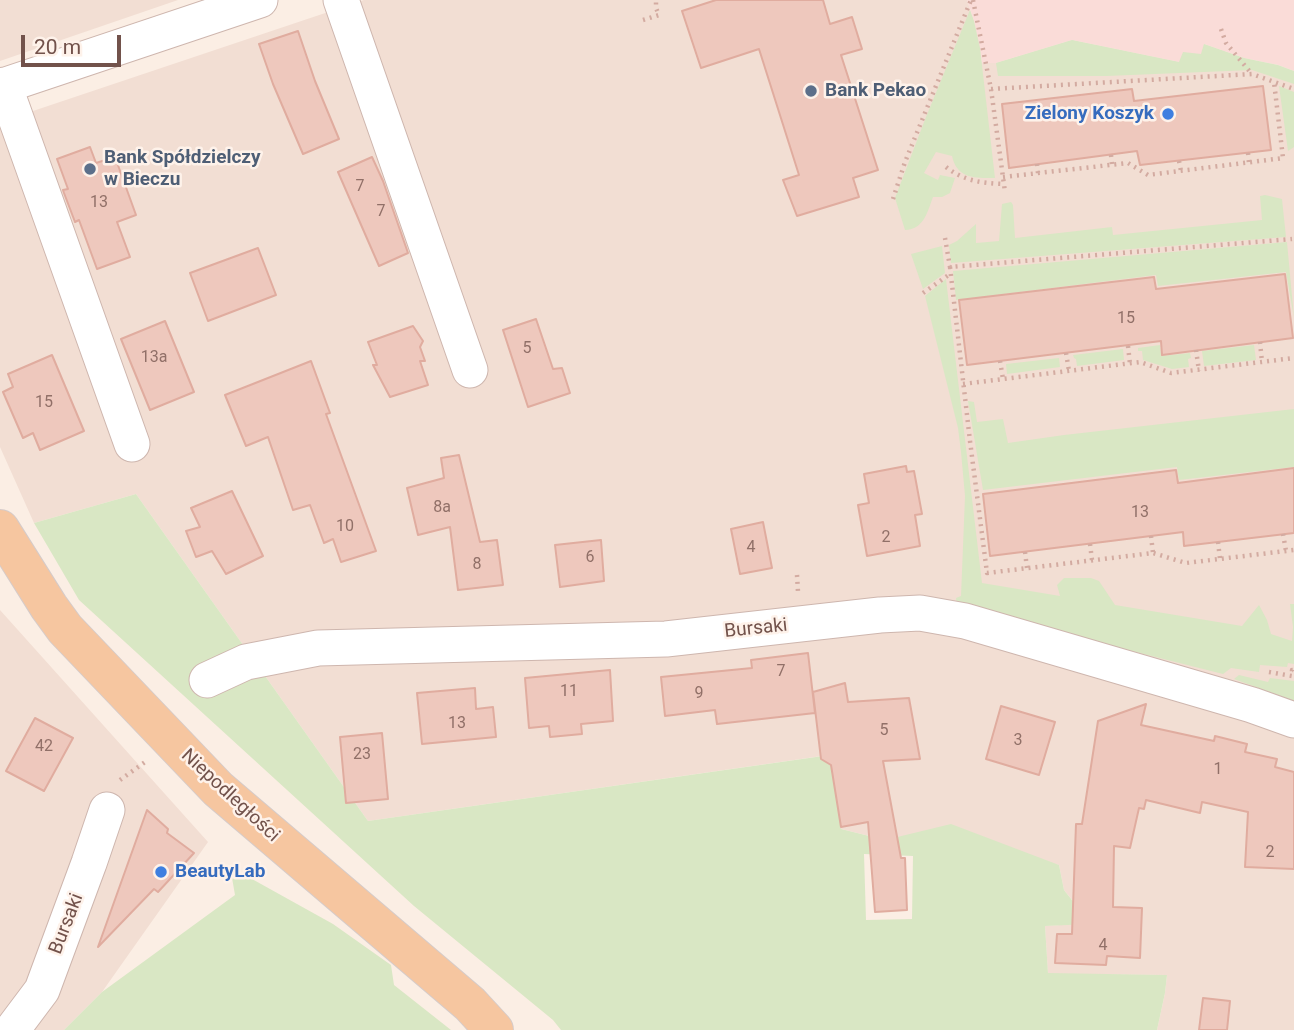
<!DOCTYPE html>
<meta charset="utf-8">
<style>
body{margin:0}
#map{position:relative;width:1294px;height:1030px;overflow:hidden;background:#fbeee4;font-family:Roboto,sans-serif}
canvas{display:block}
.scale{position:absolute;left:21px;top:35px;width:100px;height:32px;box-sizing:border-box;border:4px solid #72524b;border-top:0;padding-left:9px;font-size:21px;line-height:24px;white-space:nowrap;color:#72524b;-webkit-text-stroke:5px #fef2ea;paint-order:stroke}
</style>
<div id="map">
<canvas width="1294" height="1030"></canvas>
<div class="scale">20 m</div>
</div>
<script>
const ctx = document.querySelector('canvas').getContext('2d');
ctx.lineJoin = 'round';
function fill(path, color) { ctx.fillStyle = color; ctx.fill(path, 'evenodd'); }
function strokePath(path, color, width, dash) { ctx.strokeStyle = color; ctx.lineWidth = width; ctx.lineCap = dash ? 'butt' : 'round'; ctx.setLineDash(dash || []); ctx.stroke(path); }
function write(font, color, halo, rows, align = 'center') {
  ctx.font = font + ' Roboto,sans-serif'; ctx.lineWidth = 5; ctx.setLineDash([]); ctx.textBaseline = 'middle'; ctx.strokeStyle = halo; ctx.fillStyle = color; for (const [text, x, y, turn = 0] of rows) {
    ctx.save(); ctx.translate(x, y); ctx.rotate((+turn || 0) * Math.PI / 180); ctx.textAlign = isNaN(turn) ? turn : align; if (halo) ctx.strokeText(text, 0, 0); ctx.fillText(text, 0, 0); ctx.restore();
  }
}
fill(new Path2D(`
 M0,0H178L0,61Z
 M364,0H967L974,21L982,63H996L1072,40L1179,62L1183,52L1204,44L1244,58L1294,71V1030H1157L1165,993L1167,975L1048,974L1045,926L1091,923L1064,890L1059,865L885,840L841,829L829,755L368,821L136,494L34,523L0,447V125L33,111Z
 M0,610L208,842L102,992L64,1030H0Z`), '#f2ded3');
fill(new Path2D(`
 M967,0H1294V71L1278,65L1244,58L1204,44L1201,54L1179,62L1072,40L996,63H982L974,21Z`), '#fadcd8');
fill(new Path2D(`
 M970,10L974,21L980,48L995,178C975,178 957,179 952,156L936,152L924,173L938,180L940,175L955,178L950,193L942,197H933C927,213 924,229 905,230L895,198L926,117Z
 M1072,40L1179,62L1183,52L1201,54L1204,44L1244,58L1278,65L1294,71V84L1252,70L1107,76H998L996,63Z
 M1279,86L1294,92V147L1288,151Z
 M1265,195L1282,199L1286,237L951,263L949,245L957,241L976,224V243L999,241L1002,204L1011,202L1013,205L1015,238L1112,227L1113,235L1262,220L1260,196Z
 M1287,242L1294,318L1286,272L1158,286L1156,275L956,300L953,271Z
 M942,246L945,273L923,289L911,254Z
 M946,279L982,583L1060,596L1057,585L1064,578H1091L1099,581L1115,605L1242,626L1259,605L1267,620L1271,634L1292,641L1293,627L1290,604H1294V664L1288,663L1287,667L1260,665L1259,672L1231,668L1223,674L957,607L956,598L961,596L965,496L961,452L958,428L925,296Z
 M1160,345L1161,356L1190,353L1191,358L1188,359L1189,367L1172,369L1143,360L1142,351H1138V348Z
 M1254,345L1256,360L1204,366L1202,351Z
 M1123,349L1124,360L1077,366L1076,359L1074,358L1073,355Z
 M1059,358L1060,367L1007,374L1006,364Z
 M968,401L974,402L977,422L1003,419L1008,443L1064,435L1294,409V467L1179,480L1177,467L983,490Z
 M136,494L368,821L830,755L841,829L885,840L951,824L1059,865L1064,890L1091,924L1045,926L1048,973L1167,975L1165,993L1157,1030H561L553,1020L414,906L79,600L34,523ZM864,854L913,856L912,919L866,920Z
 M1239,675L1268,682L1270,678L1294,681V701L1234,679Z
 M231,872L252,879L333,924L391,965L394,985L451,1030H64L102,992L235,895Z`), '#d9e7c4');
const building = new Path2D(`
 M716,0H823L830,24L852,17L862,49L841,55L878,170L853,178L859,197L797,216L783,180L799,175L759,49L701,68L682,11Z
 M298,31L315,81L339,139L303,154L273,84L259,44Z
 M1263,86L1271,150L1140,165L1137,151L1009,168L1002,104L1132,89L1134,101Z
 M90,147L96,163L115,157L136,215L117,222L130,257L97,269L79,220L75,222L64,193L63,190L68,189L57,159Z
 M372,157L383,181L408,253L379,266L338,172Z
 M258,248L276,295L208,321L190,273Z
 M1285,274L1293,338L1162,355L1161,341L967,365L959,300L1154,277L1156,289Z
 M536,319L553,369L562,368L570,393L528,407L503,330Z
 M165,321L194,392L150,410L121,339Z
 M413,326L423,341L420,347L425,361H420L428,385L390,397L373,365H377L368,342Z
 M52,355L84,431L40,450L33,433L23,438L3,392L13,387L8,374Z
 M311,361L330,413L326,414L376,551L341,562L333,539L324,543L310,505L293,510L268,437L246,446L225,395Z
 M459,455L480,542L497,540L503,585L458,590L450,527L418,535L407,488L444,478L441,458Z
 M906,466L907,472L914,471L922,514L915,515L920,546L867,556L858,505L869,503L864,474Z
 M1294,468V533L1184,546L1183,532L990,556L983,494L1176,470L1178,483Z
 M232,491L263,556L226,574L212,551L196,557L186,531L200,527L191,508Z
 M763,522L772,568L740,574L731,529Z
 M601,540L604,581L560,587L555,545Z
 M808,653L815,713L717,724L715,710L665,716L661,677L752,668L751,660Z
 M610,670L613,721L581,724L582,734L550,737L549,726L529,728L525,678Z
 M845,683L848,702L909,698L920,759L883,761L901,858H905L907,910L875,912L868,822L841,827L831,765L821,759L813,692Z
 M475,688L476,709L493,707L496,737L422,744L417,693Z
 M1146,704L1141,725L1214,741L1215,736L1247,744L1245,752L1277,759L1275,767L1294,772V869L1245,867L1248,812L1202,802L1200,813L1146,800L1144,809L1139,808L1130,848L1114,846L1113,907L1142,908L1140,958L1107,956L1106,965L1055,963L1057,934H1072L1076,824H1082L1098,721Z
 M1001,706L1055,722L1039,775L986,759Z
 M35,718L73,738L44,791L6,771Z
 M382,733L388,799L346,803L340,737Z
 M147,810L168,829L167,833L194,853L158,892L154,889L98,947Z
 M1203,998L1230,1001L1227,1030H1199Z`);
fill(building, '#eec8bd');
strokePath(building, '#e0ac9f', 2);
const minor = new Path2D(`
 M341,0L470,370
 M4,85L132,444
 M0,87L260,0
 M207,680L246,662L318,648L666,639L880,615L920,613L965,621L1252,705L1294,720
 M12,1030L42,990L89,863L107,810`);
const major = new Path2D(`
 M0,529L49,607L65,629L218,789L470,1004L494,1030`);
strokePath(minor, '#ceb6ae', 37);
strokePath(major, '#d5cbc9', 40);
strokePath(new Path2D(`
 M973,0L991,89L1005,192
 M643,20L659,15L656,8V0
 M1221,29L1226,43L1251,73
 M991,89L1252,74L1294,89
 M1248,153L1249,163
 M1111,155L1112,165
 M1179,161L1181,171
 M1037,164L1038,173
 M946,167C964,181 981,183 1004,184
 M1003,177L1128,163L1148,175L1283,158L1274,82
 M893,199L905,162L971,0
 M945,238L950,267L1292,239
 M950,267L970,441L987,573L1153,553L1186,563L1294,550
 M923,293L950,274
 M1260,342L1262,362
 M1128,346L1130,364
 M1196,350L1199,371
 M1066,353L1069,371
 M1000,361L1003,379
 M963,384L1140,362L1171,373L1294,358
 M1283,534L1286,551
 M1151,536L1153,553
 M1218,542L1220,559
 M1090,544L1092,560
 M1025,552L1027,568
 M797,575L798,592
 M1269,672L1292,676V670H1294
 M120,780L145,762`), '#d3aba1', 4.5, [2, 5]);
strokePath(minor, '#fff', 35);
strokePath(major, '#f6c6a0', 38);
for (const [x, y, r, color] of [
 [811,91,7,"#5c6f8a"],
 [1168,114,7,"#3f7fe0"],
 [90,169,7,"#5c6f8a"],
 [161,872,7,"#3f7fe0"]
]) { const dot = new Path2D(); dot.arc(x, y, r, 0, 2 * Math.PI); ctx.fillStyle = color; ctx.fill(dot); strokePath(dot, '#fef2ea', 2.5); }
write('16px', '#917068', null, [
 ["7",360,187],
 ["13",99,203],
 ["7",381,212],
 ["15",1126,319],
 ["5",527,349],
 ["13a",154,358],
 ["15",44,403],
 ["8a",442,508],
 ["13",1140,513],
 ["10",345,527],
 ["2",886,538],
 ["4",751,548],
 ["6",590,558],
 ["8",477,565],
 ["7",781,672],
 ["11",569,692],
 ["9",699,694],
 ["13",457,724],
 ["5",884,731],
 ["3",1018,741],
 ["42",44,747],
 ["23",362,755],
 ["1",1218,770],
 ["2",1270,853],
 ["4",1103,946]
]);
write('bold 19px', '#4e5e75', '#fef2ea', [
 ["Bank Pekao",825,91],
 ["Bank Spółdzielczy",104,158],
 ["w Bieczu",104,180]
], 'left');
write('bold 19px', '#366cbe', '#fef2ea', [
 ["Zielony Koszyk",1154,114],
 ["BeautyLab",175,872,"left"]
], 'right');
write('19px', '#72524b', '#fef2ea', [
 ["Bursaki",756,629,-6],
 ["Niepodległości",230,796,43],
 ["Bursaki",67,924,-69]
]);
</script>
